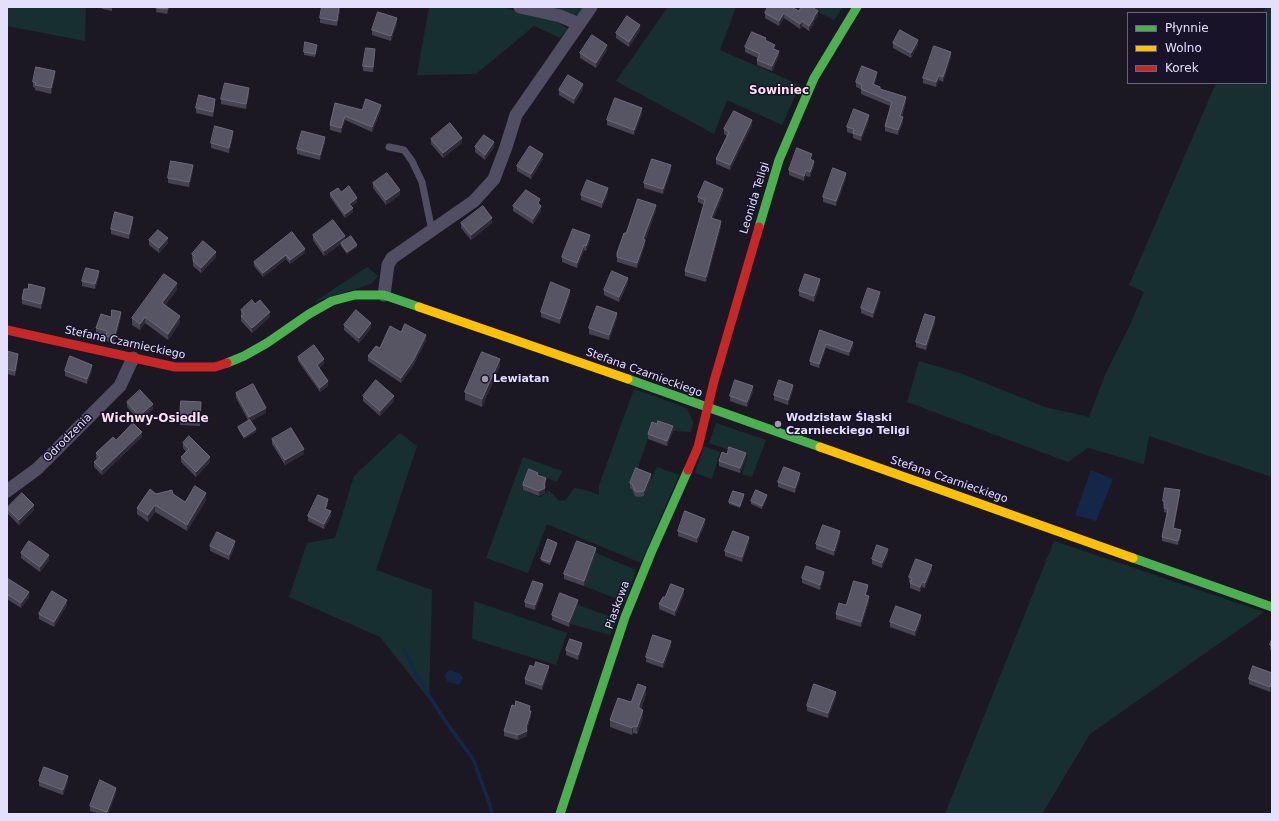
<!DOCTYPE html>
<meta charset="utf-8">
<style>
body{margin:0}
#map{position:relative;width:1279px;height:821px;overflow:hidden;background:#1b1824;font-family:"DejaVu Sans",sans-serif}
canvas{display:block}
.frame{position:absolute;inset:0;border:8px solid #e3dffc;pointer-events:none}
.legend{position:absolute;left:1127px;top:12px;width:140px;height:72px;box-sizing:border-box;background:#181329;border:1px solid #69657d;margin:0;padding:5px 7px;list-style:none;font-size:12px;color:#e3dffc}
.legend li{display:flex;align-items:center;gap:8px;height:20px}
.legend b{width:20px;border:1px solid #69657d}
</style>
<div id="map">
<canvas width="1279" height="821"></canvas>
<div class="frame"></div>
<ul class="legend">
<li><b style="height:5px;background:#4caf50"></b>Płynnie</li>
<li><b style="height:5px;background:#ffc107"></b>Wolno</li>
<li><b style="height:5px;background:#c62828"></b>Korek</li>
</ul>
</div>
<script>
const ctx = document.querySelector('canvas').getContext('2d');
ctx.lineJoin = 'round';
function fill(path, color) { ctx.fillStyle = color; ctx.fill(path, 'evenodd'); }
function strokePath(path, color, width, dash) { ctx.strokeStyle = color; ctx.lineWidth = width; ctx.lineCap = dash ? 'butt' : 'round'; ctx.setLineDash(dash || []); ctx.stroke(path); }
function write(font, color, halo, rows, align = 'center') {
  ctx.font = font + ' "DejaVu Sans",sans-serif'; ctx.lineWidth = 3; ctx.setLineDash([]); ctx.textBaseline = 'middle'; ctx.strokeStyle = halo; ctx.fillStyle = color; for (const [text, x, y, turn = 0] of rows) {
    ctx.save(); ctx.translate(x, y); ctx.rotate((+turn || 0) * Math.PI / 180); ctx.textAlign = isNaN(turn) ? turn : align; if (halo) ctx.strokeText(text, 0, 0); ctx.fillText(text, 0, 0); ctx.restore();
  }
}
fill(new Path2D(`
 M7,7H86L85,41L7,26Z
 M429,7H501L554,20L568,29L560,38L534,26L476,74L417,75Z
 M549,7H586L583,12L575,16Z
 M668,7H736L720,50L800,85L782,125L727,100L714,134L616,81Z
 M808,7H843L834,20Z
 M1267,7H1272V477L1149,436L1144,464L1088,448L1068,462L907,402L919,361L960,373L1045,407L1089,417L1105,375L1129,327L1144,292L1129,285L1216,83H1266V13H1262Z
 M367,267L378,276L371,284L314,302Z
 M634,389L687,408L693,422L691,432L673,431L658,426L652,427L636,473L634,494L635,496L638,497L645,494L657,467L679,475L641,563L547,524L528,573L486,558L523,457L562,471L557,482L529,471L522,490L541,497L548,491L552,493L559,501L566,500L574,488L585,490L599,495V485Z
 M716,423L766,440L752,477L742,474L747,456L709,443Z
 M400,433L417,446L376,570L432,590L429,699L380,637L289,597L307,543L335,538L354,476Z
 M704,446L720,452L712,479L695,473Z
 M1054,541L1264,612L1090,734L1042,814H945Z
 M596,553L636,570L625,602L584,586Z
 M474,601L567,633L556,665L472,639Z
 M578,605L617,619L610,635L571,624Z`), '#182f31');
fill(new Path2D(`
 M1091,470L1113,479L1096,521L1075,515Z
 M450,670L460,674L463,677L459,685L447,681L445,675L447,672Z`), '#152748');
strokePath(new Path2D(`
 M404,650L419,680L446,722L473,759L490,805L492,814`), '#152748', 3.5);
strokePath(new Path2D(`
 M389,147L404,150L412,161L422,182L432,231`), '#514e64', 7);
strokePath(new Path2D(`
 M520,7L560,16L579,24
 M384,295L388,265L392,258L474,201L494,179L506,147L516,115L591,7
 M7,491L37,469L120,386L133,358`), '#514e64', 13);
strokePath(new Path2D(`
 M759,227L779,160L814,78L857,7
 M227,363L244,356L267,343L309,314L332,301L355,295H384L419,307
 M628,379L820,447
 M1133,558L1272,607
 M560,814L625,617L651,553L688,470`), '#4caf50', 9);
strokePath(new Path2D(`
 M419,307L628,379
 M820,447L1133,558`), '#ffc107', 9);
strokePath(new Path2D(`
 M7,330L175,367H215L227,363
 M688,470L698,447L714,381L759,227`), '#c62828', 9);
fill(new Path2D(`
 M102,7H112V11L102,9Z
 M157,7H169L167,14L156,12Z
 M340,7V10L337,26L320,23V18Z
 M768,7H791L799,11L818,16L814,21V23L809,31L802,26L800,29L784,18L779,26L765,18V13Z
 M397,23L391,41L372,35V30Z
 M640,30L629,47L616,38V33Z
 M766,41L775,49L779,56L772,71L757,65V60L758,58L745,52V47Z
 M893,43L918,45L911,58L893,48Z
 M317,47L315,57L304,55V52Z
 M607,50L596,68L580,58V53Z
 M375,54L373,72L363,71V66Z
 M951,57L943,82L939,80L936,87L923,83V78Z
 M55,76L51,94L35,90V88L33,87V82Z
 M877,77L874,85L880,89L906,102L902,117L903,122L898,135L885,131V126L890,106L861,94V89L856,87V82Z
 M583,89L574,104L559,95V90Z
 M249,93L246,109L221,104V99Z
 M335,103L362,110H381L372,132L345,120L341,133L330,130V125Z
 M215,104L213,117L196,113V108Z
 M642,113L634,135L607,125V120Z
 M869,120L861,141L853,138V134L847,132V127Z
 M752,125L730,170L716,164V159L727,136L724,134V129Z
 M233,136L229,153L211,148V143Z
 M431,139L462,143L443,158L431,144Z
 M325,142L320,160L297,154V149Z
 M475,147H494L485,160L475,152Z
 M543,159L531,179L517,171V166Z
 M812,159L811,160L814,166L810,177L806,176L804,181L789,175V170Z
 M193,170L189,187L168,183V178Z
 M671,170L663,194L644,188V183Z
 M846,178L836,206L823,202V197Z
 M373,183L400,195L386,205L373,188Z
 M341,192L357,202L351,206L353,212L345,218L330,197V193Z
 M608,193L602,208L581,200V195Z
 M723,194L713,219L721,226L706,282L685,276V271L704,205L698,202V197Z
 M540,204V205L541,211L533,224L513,211V206Z
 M656,210L645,241V245L637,268L617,262V253L626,233Z
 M133,222L129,239L111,234V229Z
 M461,223H492L471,240L461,228Z
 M292,232L305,253L290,264L286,259L263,277L254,266V262Z
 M313,235L345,240L357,247L347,254L341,246V244L324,256L313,240Z
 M149,240L168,243L159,253L149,245Z
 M590,240L586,251L584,250L577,268L562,262V257Z
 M192,254L216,257L201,273L193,266V260L192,259Z
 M99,276L95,289L82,286V281Z
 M628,283L619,302L604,295V290Z
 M820,284L814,302L799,296V291Z
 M177,290L165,305L180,323L168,340L145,323L140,330L132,325V318Z
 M45,293L41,309L22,304V299Z
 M570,295L560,324L541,317V312Z
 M880,297L873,318L861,313V308Z
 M255,304L270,317L252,333L241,321V310Z
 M111,317H121L114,343L106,341V336L96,333V328Z
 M617,318L609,340L589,334V328Z
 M935,322L926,350L916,347V342Z
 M344,325L371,328L359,343L344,330Z
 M820,330L853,346L849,356L826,348L819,368L810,365V361Z
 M401,332L426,340L413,366L401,383L368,361V356L380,348Z
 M7,351L18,359L15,376L7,374Z
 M298,357L324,364L319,368L328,386L320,392L298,361Z
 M500,366L482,407L465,400V392Z
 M92,370L87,384L65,376V371Z
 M793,390L788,405L774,400V395Z
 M753,391L747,407L730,401V396Z
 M236,393L266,413L251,421L256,432L244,439L238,429V427L248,420L236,398Z
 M363,396L394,401L380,416L363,401Z
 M181,401L201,402L200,426L180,425Z
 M127,402L153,409L139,421L127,407Z
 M673,431L667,446L648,439V434Z
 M142,437L102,475L94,467V462L97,459L96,458V453L116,440Z
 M272,439L304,454L285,465L272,444Z
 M183,443L210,462L196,477L181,462V457L186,452L183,448Z
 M727,454L746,458L740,473L719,466V461Z
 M538,475L546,483L545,487V493L539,496L523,490V485Z
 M800,478L795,493L778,487V482Z
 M651,479L644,496L638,497L635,496L632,489L630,488V483Z
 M156,494H173L185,502L206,500L187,531L155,512L148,522L137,514V508Z
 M1180,494L1174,528L1181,534L1178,545L1162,541V537L1167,513L1164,512V506L1163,505V501Z
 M744,497L740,508L729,504V502Z
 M767,497L762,509L751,504V501Z
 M328,504L326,509L331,516L324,529L308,521V516Z
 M7,508L34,510L19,525L7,513Z
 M705,524L697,543L678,536V531Z
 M840,536L834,556L816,549V544Z
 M749,542L742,562L725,556V551Z
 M557,545L550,565L541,561V559Z
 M210,546H235L229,560L210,551Z
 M21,553L49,560L40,572L21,558Z
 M596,553L584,586L564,579V574Z
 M888,554L882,568L872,564V559Z
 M932,570L925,588L922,587L920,592L910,588V582H909V577Z
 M824,577L820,590L802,583V578Z
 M7,578L29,597L21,608L7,599Z
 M543,589L535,610L525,607V602Z
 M868,590L866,595L869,601L861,627L836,619V614L846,605Z
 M684,594L675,616L659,609V604Z
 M67,605L54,627L39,619V614Z
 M578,605L569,627L552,620V615Z
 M921,620L915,636L890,627V622Z
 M1272,638V651L1270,650V645Z
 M671,646L663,668L646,662V657Z
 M582,648L578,660L566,655V650Z
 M549,671L542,690L525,684V679Z
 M1272,673V687L1270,692L1249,684V679Z
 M646,694L641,709L643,717L637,734L633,733L632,735L610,727V720L631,702Z
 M836,697L828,718L807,711V706Z
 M530,711L531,716L527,729V736L518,740L504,736V731Z
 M39,781H68L63,795L39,786Z
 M116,793L108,814H100L90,811V806Z`), '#464352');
fill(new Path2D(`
 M339,7L340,10L337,26V21Z
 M818,11V16L814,21V23L809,31V26Z
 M784,13V18L779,26V21Z
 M397,18V23L391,41V36Z
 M802,21V26L800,29V24Z
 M640,25V30L629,47V42Z
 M918,40V45L911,58V53Z
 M607,45V50L596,68V63Z
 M375,49V54L373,72V67Z
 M779,51V56L772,71V66Z
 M951,52V57L943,82V77Z
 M55,71V76L51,94V88Z
 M877,72V77L873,89V84Z
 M939,75V80L936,87V82Z
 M583,84V89L574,104V99Z
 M249,88V93L246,109V104Z
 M906,97V102L900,121V116Z
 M215,99V104L213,117V112Z
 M381,105V110L372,132V127Z
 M642,108V113L634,135V130Z
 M869,115V120L861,141V136Z
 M345,116V120L341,133V128Z
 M903,117V122L898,135V130Z
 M752,120V125L730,170V165Z
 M233,131V136L229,153V148Z
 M325,137V142L320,160V155Z
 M462,138V143L443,158V153Z
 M494,142V147L485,160V155Z
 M543,154V159L531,179V174Z
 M814,161V166L810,177V172Z
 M193,165V170L189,187V182Z
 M671,165V170L663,194V189Z
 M806,170V176L804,181V176Z
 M846,173V178L836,206V201Z
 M608,188V193L602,208V203Z
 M723,189V194L711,223V218Z
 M400,190V195L386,205V200Z
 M357,198V202L349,208V204Z
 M656,205V210L645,241V245L637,268V263L643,239Z
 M541,206V211L533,224V219Z
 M353,208V212L345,218V214Z
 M133,217V222L129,239V234Z
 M492,218V223L471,240V235Z
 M721,221V226L706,282V277Z
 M590,235V240L586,251V246Z
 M345,236V241L324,256V251Z
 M168,238V243L159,253V248Z
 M357,245V247L347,254V252Z
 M584,245V250L577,268V263Z
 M305,249V253L290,264V260Z
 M216,252V257L201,273V268Z
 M286,255V259L263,277V273Z
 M99,271V276L95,289V284Z
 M628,278V283L619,302V297Z
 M820,279V284L814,302V296Z
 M177,283V290L162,310V303Z
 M45,288V293L41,309V304Z
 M570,290V295L560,324V319Z
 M880,292V297L873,318V313Z
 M121,312V317L114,343V338Z
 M270,312V317L252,333V328Z
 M617,313V318L609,340V335Z
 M180,316V323L168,340V334Z
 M145,317V323L140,330V324Z
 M935,317V322L926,350V345Z
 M371,323V328L359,343V338Z
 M426,335V340L413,366L401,383V378Z
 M853,342V346L849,356V352Z
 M826,344V348L819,368V364Z
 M18,354V359L15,376V371Z
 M324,359V364L317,369V365Z
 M500,359V366L482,407V399Z
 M92,365V370L87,384V379Z
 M328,381V386L320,392V388Z
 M793,385V390L788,405V400Z
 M753,386V391L747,407V402Z
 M394,396V401L380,416V411Z
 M153,404V409L139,421V416Z
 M266,408V413L249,422V417Z
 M673,426V431L667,446V441Z
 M256,429V432L244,439V437Z
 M142,432V437L102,475V470Z
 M304,449V454L285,465V460Z
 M746,453V458L740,473V468Z
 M210,457V462L196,477V472Z
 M800,473V478L795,493V488Z
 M651,474V479L644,496V491Z
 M546,478V483L544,489V484Z
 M545,488V493L539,496V491Z
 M1180,490V494L1173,532V528Z
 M206,493V500L187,531V525Z
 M744,494V497L740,508V506Z
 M767,495V497L762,509V506Z
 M328,499V504L325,514V509Z
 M34,505V510L19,525V520Z
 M155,505V512L148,522V515Z
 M331,511V516L324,529V524Z
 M705,519V524L697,543V538Z
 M1181,530V534L1178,545V541Z
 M840,531V536L834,556V551Z
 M749,537V542L742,562V557Z
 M235,541V546L229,560V555Z
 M557,543V545L550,565V562Z
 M596,548V553L584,586V581Z
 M888,549V554L882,568V563Z
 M49,555V560L40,572V567Z
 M8,558V563L7,564V559Z
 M932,565V570L925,588V583Z
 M824,572V577L820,590V585Z
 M922,582V587L920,592V587Z
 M543,584V589L535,610V605Z
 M868,585V590L865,600V595Z
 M684,589V594L675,616V611Z
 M29,592V597L21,608V603Z
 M869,596V601L861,627V622Z
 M67,600V605L54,627V622Z
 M578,600V605L569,627V622Z
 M921,615V620L915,636V631Z
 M671,641V646L663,668V663Z
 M582,643V648L578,660V655Z
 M549,666V671L542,690V685Z
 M1272,682V687L1270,692V687Z
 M646,687V694L639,712V715V705Z
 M836,692V697L828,718V713Z
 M643,710V717L637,734V727Z
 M531,711V716L526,731H527V736L518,740V735L526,727Z
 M633,726V733L632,735V728Z
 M68,776V781L63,795V790Z
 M116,788V793L108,814H107V812Z`), '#2e2b38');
const building = new Path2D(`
 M157,7H168L167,9L156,8Z
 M322,7H339L337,21L320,18Z
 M768,7H791L799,11L801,7H812L818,11L813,18H814L809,26L802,21L800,24L784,13L779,21L765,13Z
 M378,12L397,18L391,36L372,30Z
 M627,16L640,25L629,42L616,33Z
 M900,30L918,40L911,53L893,43Z
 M752,32L766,38L765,40L775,45L773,49L779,51L772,66L757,60L760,54L745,47Z
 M592,35L607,45L596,63L580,53Z
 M305,42L317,45L315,54L304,52Z
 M934,46L951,52L943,77L939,75L936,82L923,78Z
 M366,48L375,49L373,67L363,66Z
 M862,66L877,72L873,84L880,87V89L906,97L900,116L903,117L898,130L885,126L892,102L861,89L862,85L856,82Z
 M36,67L55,71L51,88L35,85L36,83L33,82Z
 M568,75L583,84L574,99L559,90Z
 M225,83L249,88L246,104L221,99Z
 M199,95L215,99L213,112L196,108Z
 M615,98L642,108L634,130L607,120Z
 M366,99L381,105L372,127L345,116L341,128L330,125L335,103L362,110Z
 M854,109L869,115L861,136L853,133L854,129L847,127Z
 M734,111L752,120L730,165L716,159L729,132L724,129Z
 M450,123L462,138L443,153L431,139Z
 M215,126L233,131L229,148L211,143Z
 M302,131L325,137L320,155L297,149Z
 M484,135L494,142L485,155L475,147Z
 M530,146L543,154L531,174L517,166Z
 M797,148L812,154L810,159L814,161L810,172L806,170L804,176L789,170Z
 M652,159L671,165L663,189L644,183Z
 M171,161L193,165L189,182L168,178Z
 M833,168L846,173L836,201L823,197Z
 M387,173L400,190L386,200L373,183Z
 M587,180L608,188L602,203L581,195Z
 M705,181L723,189L711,218L721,221L706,277L685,271L705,200L698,197Z
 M349,186L357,198L349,204L353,208L345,214L330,193L338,188L341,192Z
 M526,190L540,199L538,203L541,206L533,219L513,206Z
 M638,199L656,205L643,239L645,240L637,263L617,257V253L624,233H626Z
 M483,206L492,218L471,235L461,223Z
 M115,212L133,217L129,234L111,229Z
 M333,220L345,236L324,251L313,235Z
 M573,229L590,235L586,246L584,245L577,263L562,257Z
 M158,230L168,238L159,248L149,240Z
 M292,232L305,249L290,260L286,255L263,273L254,262Z
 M351,236L357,245L347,252L341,243Z
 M203,241L216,252L201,268L193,261L195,257L192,254Z
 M86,268L99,271L95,284L82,281Z
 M612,271L628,278L619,297L604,290Z
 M164,274L177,283L162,303L180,316L168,334L145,317L140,324L132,318Z
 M805,274L820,279L814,296L799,291Z
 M551,282L570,290L560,319L541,312Z
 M29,284L45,288L41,304L22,299L24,289H28Z
 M868,288L880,292L873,313L861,308Z
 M252,300L255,304L260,300L270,312L252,328L241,316L244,314L241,310Z
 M597,306L617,313L609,335L589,328Z
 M112,310L121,312L114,338L106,336L107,331L96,328L101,314L111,317Z
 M356,310L371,323L359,338L344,325Z
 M925,314L935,317L926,345L916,342Z
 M405,324L426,335L413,361L401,378L368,356L376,346L380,348L390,326L401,332Z
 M820,330L853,342L849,352L826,344L819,364L810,361Z
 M314,345L324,359L317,365L328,381L320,388L298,357Z
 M7,351L18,354L15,371L7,369Z
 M482,352L500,359L482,399L465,392Z
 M70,356L92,365L87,379L65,371Z
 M376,380L394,396L380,411L363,396Z
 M735,380L753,386L747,402L730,396Z
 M779,380L793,385L788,400L774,395Z
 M253,384L266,408L249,417L236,393Z
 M140,390L153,404L139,416L127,402Z
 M181,401L201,402L200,421L180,420Z
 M250,420L256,429L244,437L238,427Z
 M658,421L673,426L667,441L648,434L652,422L657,424Z
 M133,423L142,432L102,470L94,462L100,457L96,453L113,437L116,440Z
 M291,428L304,449L285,460L272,439Z
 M189,436L210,457L196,472L181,457L189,449L183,443Z
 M729,447L746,453L740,468L719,461L722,452L727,454Z
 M784,467L800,473L795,488L778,482Z
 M636,468L651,474L644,491L638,492L635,491L632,484L630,483Z
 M529,469L538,473L537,475L546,478L544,484L545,488L539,491L523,485Z
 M195,486L206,493L187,525L155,505L148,515L137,508L150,489L156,494L172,490L173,494L185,502Z
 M1165,488L1180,490L1173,528L1181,530L1178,541L1162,537L1168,509L1164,508L1165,502L1163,501Z
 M756,490L767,495L762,506L751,501Z
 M733,491L744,494L740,506L729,502Z
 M22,493L34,505L19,520L7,508Z
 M318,495L328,499L325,509L331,511L324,524L308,516Z
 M685,511L705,519L697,538L678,531Z
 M823,525L840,531L834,551L816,544Z
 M733,531L749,537L742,557L725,551Z
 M217,532L235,541L229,555L210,546Z
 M548,539L557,543L550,562L541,559Z
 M29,541L49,555L40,567L21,553Z
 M577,541L596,548L584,581L564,574Z
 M877,545L888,549L882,563L872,559Z
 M916,559L932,565L925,583L922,582L920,587L910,583L912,578L909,577Z
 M806,566L824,572L820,585L802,578Z
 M7,578L29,592L21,603L7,594Z
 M533,581L543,584L535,605L525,602Z
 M854,581L868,585L865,595L869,596L861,622L836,614L839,603L846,605Z
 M671,584L684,589L675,611L659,604L663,597H665Z
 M52,591L67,600L54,622L39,614Z
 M560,593L578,600L569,622L552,615Z
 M896,606L921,615L915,631L890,622Z
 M653,635L671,641L663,663L646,657Z
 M1272,638V646L1270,645Z
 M570,639L582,643L578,655L566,650Z
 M536,662L549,666L542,685L525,679L530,665L534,667Z
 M1253,666L1272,673V682L1270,687L1249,679Z
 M638,684L646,687L639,705V708L643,710L637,727L633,726L632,728L610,720L618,698L631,702Z
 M814,684L836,692L828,713L807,706Z
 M516,701L530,706L529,711H531L526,727L527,731L518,735L504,731L512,705L515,706Z
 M44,767L68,776L63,790L39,781Z
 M100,780L116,788L107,812L90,806Z`);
fill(building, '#575464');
strokePath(building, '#6d697c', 1);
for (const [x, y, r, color] of [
 [485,379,4,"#9d99b0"],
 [778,424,4,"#9d99b0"]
]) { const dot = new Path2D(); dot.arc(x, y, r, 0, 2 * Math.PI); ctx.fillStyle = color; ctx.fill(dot); strokePath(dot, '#181329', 1.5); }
write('11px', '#e3dffc', '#181329', [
 ["Leonida Teligi",755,198,-73],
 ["Stefana Czarnieckiego",125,343,12],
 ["Stefana Czarnieckiego",644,373,20],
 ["Odrodzenia",68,438,-45],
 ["Stefana Czarnieckiego",949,480,19],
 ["Piaskowa",618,605,-70]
]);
write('bold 11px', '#e3dffc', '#181329', [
 ["Lewiatan",493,379],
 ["Wodzisław Śląski",786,418],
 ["Czarnieckiego Teligi",786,431]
], 'left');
write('bold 12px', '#fce1f1', '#181329', [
 ["Sowiniec",779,91],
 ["Wichwy-Osiedle",155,419]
]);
</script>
